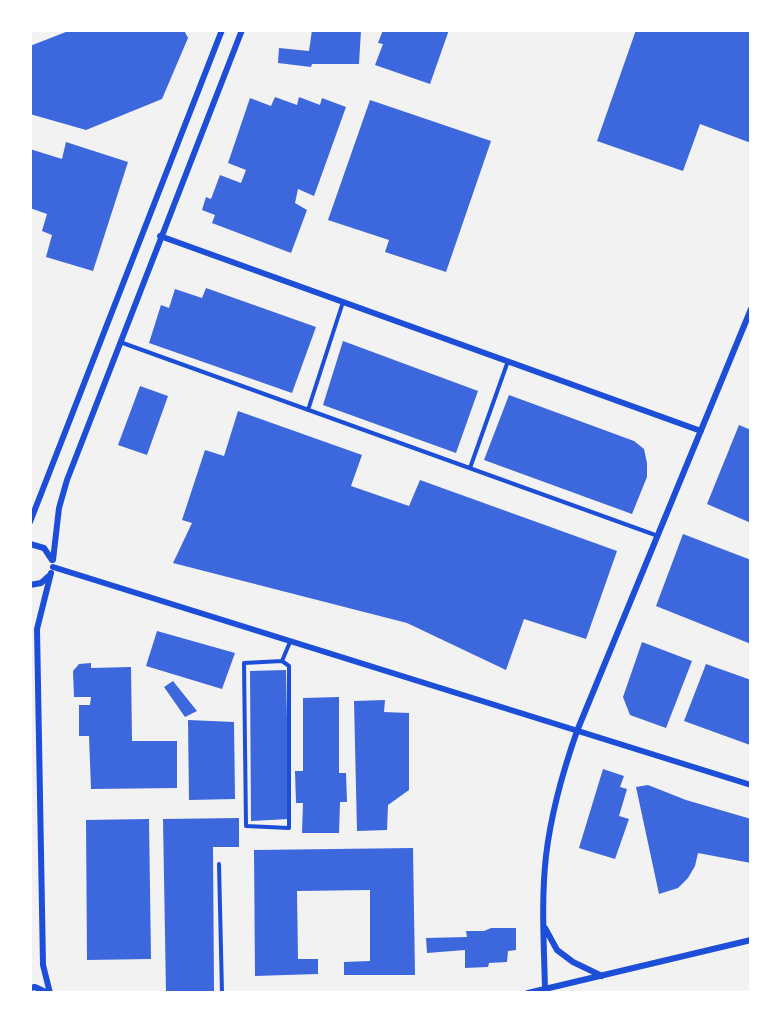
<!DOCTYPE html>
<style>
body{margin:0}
#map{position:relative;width:781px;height:1023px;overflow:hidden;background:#f2f2f2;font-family:Mulish,sans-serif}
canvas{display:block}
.frame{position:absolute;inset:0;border:32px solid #fff;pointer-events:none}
</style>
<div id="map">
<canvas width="781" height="1023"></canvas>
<div class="frame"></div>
</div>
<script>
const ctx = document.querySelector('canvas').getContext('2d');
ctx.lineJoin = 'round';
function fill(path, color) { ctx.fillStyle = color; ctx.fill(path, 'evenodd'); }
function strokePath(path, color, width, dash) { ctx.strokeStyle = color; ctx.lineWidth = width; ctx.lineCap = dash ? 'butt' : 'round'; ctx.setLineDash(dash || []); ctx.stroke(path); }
fill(new Path2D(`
 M71,30H184L188,38L162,99L86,130L30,114V46Z
 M312,30H361L359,64H312L311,67L278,63L279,48L309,51Z
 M383,30H449L430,84L375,65L383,44L378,43Z
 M636,30L751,31V143L700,124L683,171L597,141Z
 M275,97L297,105L299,97L320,105L322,98L346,107L314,196L298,189L295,203L307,210L291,253L212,223L215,215L202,210L206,197L211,199L220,175L241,183L246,170L228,163L250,98L271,106Z
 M370,100L491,141L446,272L385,252L389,240L328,220Z
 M66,142L128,162L93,271L46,257L52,235L42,231L47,214L30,208V149L62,159Z
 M206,288L316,327L292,393L149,343L161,305L169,308L175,289L202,298Z
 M343,341L478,391L456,453L323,405Z
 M140,386L168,396L147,455L118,445Z
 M509,395L634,441L644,449L647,463V477L632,514L484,460Z
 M238,411L362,455L351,486L409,506L420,480L617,551L586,639L524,619L506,670L407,623L173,563L192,523L182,520L205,450L224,456Z
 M739,425L751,430V523L707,504Z
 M683,534L751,560V644L656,606Z
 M157,631L235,653L222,689L146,666Z
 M642,642L692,661L666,728L630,715L623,697Z
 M91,663V668L131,667L132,741H177V788L91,789L89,736H79V705H90L91,697H74L73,671L79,664Z
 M706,664L751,680L750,745L684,721Z
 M286,670L289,819L251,821L250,671Z
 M173,681L197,711L185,717L164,687Z
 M339,697V773H346L347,802H340L339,833H302L303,803H296L295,771H303V698Z
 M385,700L384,712L409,713V790L388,805L387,830L357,831L354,701Z
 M188,720L234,722L235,799L189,800Z
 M603,769L624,776L620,787L627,789L619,816L629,819L615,859L579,848Z
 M648,785L686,800L751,819V863L698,853L695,866L688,878L678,888L659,894L636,787Z
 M239,818V847H213L214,991L166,993L163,819Z
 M149,819L151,959L87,960L86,820Z
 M413,848L415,975H344V962L370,961V890L297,891L298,959H318V974L255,976L254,850Z
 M491,928H516V950L508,951L507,962L489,963L488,967L465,968V950L427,953L426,938L467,937L466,931H484Z`), '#3d67dc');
strokePath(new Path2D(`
 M120,342L658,536
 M308,410L343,302
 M470,468L508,361
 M282,661L289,666V828L246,826L244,663L282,661L290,642
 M219,864L222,993`), '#1d4ed8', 4);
strokePath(new Path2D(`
 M160,236L701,431
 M30,522L222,30
 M30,544L44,548L52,560
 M53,560L59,508L67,480L242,30
 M53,567L751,785
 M30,585L41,583L50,575
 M545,928L557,950L573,962L602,976
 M30,988L35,987L48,993
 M545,989C544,945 541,900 546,856C551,813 563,771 577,731L751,309
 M50,993L43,965L37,629L51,573
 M528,993L751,940`), '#1d4ed8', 6);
</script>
